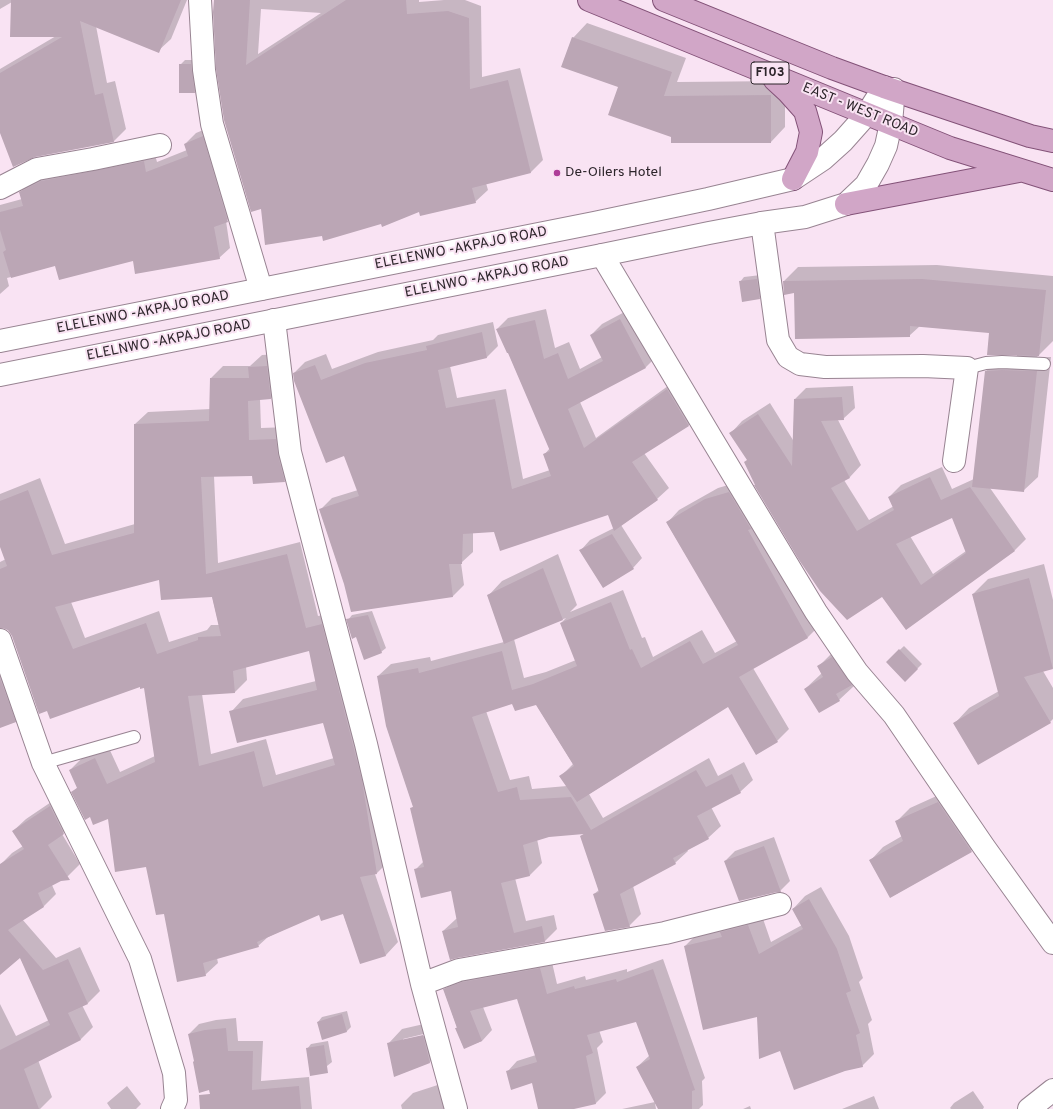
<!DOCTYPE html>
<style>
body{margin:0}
canvas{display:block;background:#f9e3f3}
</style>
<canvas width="1053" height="1109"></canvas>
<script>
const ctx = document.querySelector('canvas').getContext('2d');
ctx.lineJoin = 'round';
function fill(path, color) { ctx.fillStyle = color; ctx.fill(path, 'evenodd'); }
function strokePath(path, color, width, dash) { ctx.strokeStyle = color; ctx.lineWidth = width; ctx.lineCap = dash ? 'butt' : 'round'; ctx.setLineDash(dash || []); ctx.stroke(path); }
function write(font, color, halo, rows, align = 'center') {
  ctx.font = font + ' Overpass,sans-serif'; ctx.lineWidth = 4; ctx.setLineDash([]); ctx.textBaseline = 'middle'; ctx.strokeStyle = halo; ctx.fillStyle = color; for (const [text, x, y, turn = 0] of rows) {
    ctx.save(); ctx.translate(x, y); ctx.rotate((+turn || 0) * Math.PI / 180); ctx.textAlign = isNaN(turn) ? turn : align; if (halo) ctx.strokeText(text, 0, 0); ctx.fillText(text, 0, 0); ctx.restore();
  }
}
fill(new Path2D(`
 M0,0H187L171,39L158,51L96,26L107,83L115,81L126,129L114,141L34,156L0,131V69L56,36L12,2L0,9Z
 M215,0H419V2L444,0H465L481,6L482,77L520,68L543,160L531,172L486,183L488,190L475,202L420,211L381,223L323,235L261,207ZM261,9L321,13L258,54Z
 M587,23L686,58L677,82L785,81V127L771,142L672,136L573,38Z
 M185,60H195L199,88L194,92L180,65Z
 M213,126L238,210L226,221L230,248L219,258L134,260L56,265L7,278L9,286L0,294V205L22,199L20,192L31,182L154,151L157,162L187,150L185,144L196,133Z
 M937,265L1053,276V341L1037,357H1051L1038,477L1023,491L990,488L1026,539L1015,550L906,629L882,596L748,459L731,433L742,421L770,403L793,440L795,399L806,388L853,386L855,408L843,419L838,420L861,465L850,477L844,480L869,520L894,506L889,497L901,485L942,467L952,489L974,479L986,371L1001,357L1017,356V354L991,332L920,326L909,336L795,292L784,281L798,267ZM953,517L966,551L933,574L910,536Z
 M761,275L764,293L759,298L740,282L744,277Z
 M632,308L657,356L646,367L580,402L596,438L679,378L700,414L689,425L644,453L669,488L657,499L621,525L642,558L633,568L581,550L590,540L614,528L608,514L494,530L473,532V552L461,563L464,585L453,596L345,584L320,510L332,498L358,490L344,455L294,373L305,362L326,354L332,369L378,352L433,340L438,335L493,322L498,346L487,357L450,366L457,398L506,389L523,479L550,470L544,455L550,448L508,352L497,329L508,318L546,309L555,348L569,342L580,369L602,357L591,335L602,324Z
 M279,354L283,386L271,398L260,399L261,428L288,427L297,469L284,481L253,475L214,476L218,563L300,542L318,616L334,613L389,861L377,873L375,874L398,942L386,955L361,963L343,913H319L268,937L258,946L217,958L218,963L205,975L165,913L147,866L108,817L90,816L73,792L78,787L70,770L82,758L108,746L120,772L155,756L145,687L13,635L8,630L0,627V631L27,709L15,722L0,727V562L6,559L0,544V494L40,478L65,544L135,524V424L148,412L211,409V378L223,366H250L262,355ZM160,578L212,596L219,625H211L207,630L169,642L159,611L85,638L71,602ZM310,650L316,681L243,699L231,712L324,722L334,758L276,775L266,739L211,754L202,694L235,692L247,680L246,666Z
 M742,481L820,625L808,637L753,668L789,729L777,741L728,706L589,794L603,818L709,758L718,776L744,762L753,780L740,792L711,807L721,826L708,838L687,849L688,851L675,863L633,886L641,914L629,926L594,894L599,890L581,836L585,833L549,836L537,839L542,863L530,875L515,878L526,921L554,915L557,929L545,941L443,931L456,919L458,918L452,890L415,870L424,861L412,808L414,806L378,676L391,664L430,657L431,661L504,642L488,596L502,581L558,554L577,605L570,612L623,590L642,638L645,637L653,657L702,630L715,653L737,641L667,523L679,510L718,488ZM566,618L561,623L576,660L546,672L524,678L514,639ZM513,702L536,704L573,764L561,776L567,786L532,789L529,776L510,780L486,711Z
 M1044,564L1053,600V668L1043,671L1053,688V719L1050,722L955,723L969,708L999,691L973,594L988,579Z
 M372,611L386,648L381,652L357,636L348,620L352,615Z
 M904,646L922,664L905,681L887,662Z
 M833,652L854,686L839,700L819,712L805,689L822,673L819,666Z
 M952,789L985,837L971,851L891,897L870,861L883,847L902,836L896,822L910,808Z
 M63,794L76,821L62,834L80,864L68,876L52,885L56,894L44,906L22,919L56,958L80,947L100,991L88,1003L82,1005L93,1027L81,1039L38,1060L52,1097L40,1109H6L0,1103V1004L16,1036L49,1020L20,957L0,974V865L12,853L23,846L13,831L26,819Z
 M774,837L790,881L780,891L725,861L735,851Z
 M821,887L849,936L863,978L859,982L872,1020L868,1024L874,1054L862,1066L781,1049L758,1016L685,946L697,934L761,913L771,942L802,925L793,909L805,896Z
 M551,958L557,984L585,976L586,980L627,969V972L663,959L705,1078L702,1081L703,1105L699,1109H659L655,1103L656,1109H622L655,1102L637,1067L650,1055L637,1021L599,1030L603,1042L597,1048L606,1093L596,1103L570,1109H539L533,1082L507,1072L517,1061L536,1055L518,998L483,1007L492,1030L482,1041L464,1048L456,1028L457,1027L444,990L455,979Z
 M347,1011L351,1027L347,1031L322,1038L318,1022L322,1017Z
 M236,1018L238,1041H263L261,1081L309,1077L312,1109H215L210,1088L195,1061L189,1034L199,1024L216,1020Z
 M437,1021L444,1047L430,1062L395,1076L388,1044L402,1029ZM428,1033V1035L403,1041V1039Z
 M328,1041L332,1062L327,1066L307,1049L311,1044Z
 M450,1081L457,1109H402L401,1105L413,1093Z
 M127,1086L141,1104L136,1109H111L107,1103Z
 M973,1091L984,1107L983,1109H951L950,1108L954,1103Z
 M874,1096L879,1109H842Z
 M750,1106L751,1109H743Z`), '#0003');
fill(new Path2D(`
 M11,0H181L159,53L80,21L95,95L103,93L114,142L35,157L13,167L0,133V73L62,37H10Z
 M214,0H250L246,65L346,0H406L407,14L448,11L469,18L470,89L508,80L531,173L472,188L476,203L420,216L419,212L382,227L381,224L323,241L322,236L265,245L261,209L251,212L224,120L216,69L213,12Z
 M572,37L672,72L664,96L771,95V143H671V137L608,115L618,87L561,67Z
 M179,64H191L195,93H179Z
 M203,136L228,222L214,227L220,259L135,274L133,261L59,280L55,266L11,278L3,252L6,250L0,230V212L23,206L19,192L41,181L144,161L146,172L188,156L184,144Z
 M757,279L760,299L742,302L739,281Z
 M922,279L1046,290L1039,356L1002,355H987L989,333L910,326V337L795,339L794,293L784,295L783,281Z
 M620,319L646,368L568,409L584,448L667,389L689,426L632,462L658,500L614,531L608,515L500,551L494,532L463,534L462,564H449L453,597L351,612L344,584L319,509L359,496L344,456L326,463L294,381L293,373L315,365L321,380L365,363L427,350L426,346L482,332L487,358L438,370L446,408L495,399L512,489L551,476L543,454L550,451L508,353H507L496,329L535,320L544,359L558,353L568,379L603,361L590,335Z
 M267,366L271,399L248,401L249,440L276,439L278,455L285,482L253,484L252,476L201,477L206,574L287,554L306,628L322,624L362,780L377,874L360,877L386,956L360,964L343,914L321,921L319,915L257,942L259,947L203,963L206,976L177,982L164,914L156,915L146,867L115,872L108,819L93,825L90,817L85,820L71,792L77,788L69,770L95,758L107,784L155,762L144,688L140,689V687L50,719L47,711L39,714L12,636L8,630L3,628H0V569L7,566L0,547V501L28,490L52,555L134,533V424L209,421L210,378H249L248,367ZM159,580L161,600L212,597L221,636L198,637V640L157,654L146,623L73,649L55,607ZM309,651L317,690L229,711L237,743L323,723L335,765L263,787L254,751L199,766L188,696L235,693L233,671Z
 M1002,370L1037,371L1024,492L972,487L985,371Z
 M842,397L844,420L821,421L850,478L831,488L857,531L894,510L888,497L930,477L941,500L970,487L1015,551L906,630L882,597L847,620L820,591L799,560L754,485H755L744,462L747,460L729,433L758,414L792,466L794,399ZM952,518L966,553L921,585L896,544Z
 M729,492L751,529L748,530L808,638L739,677L778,742L756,755L728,707L577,802L559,776L574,766L536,705L515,711L512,704L472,717L498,792L517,787L520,800L571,797L591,830L696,770L706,787L732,774L741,793L697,816L709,839L673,858L676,864L620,894L630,927L605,931L593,894L599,892L580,836L584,834L549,837L523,845L530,876L501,883L514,933L542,926L545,942L457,958L450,960L442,931L458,927L451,891L421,898L414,869L424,867L410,808L413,807L386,726L377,676L418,668L419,673L502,651L512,690L533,684L577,666L560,623L611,602L630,650L632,649L641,668L690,641L703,664L738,645L666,522L705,499Z
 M612,534L634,569L603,588L579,550Z
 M543,568L563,620L504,644L487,595Z
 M1029,578L1053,669L1024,677L1051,723L978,765L953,723L999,696L972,594Z
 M368,615L382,653L364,660L356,637L352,639L346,619Z
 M899,649L918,669L905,682L886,662Z
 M832,657L852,685L836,694L840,701L819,713L804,689L823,677L817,666Z
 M0,678L16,722L0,728Z
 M938,802L972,852L890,898L869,860L903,841L895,821Z
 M50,806L64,834L48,845L70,880L61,881L38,893L44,907L8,930L43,970L68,959L88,1004L68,1013L81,1040L24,1069L39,1109H0V1050L50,1025L20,958L0,975V864L24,849L12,831Z
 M764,846L781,892H777L739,901L724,861Z
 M809,899L837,949L851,991L846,993L860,1033L856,1035L863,1067L845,1071L794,1090L780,1051L759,1059L757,1017L703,1030L684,946L722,937L720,932L748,925L759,954L803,929L792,909Z
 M540,968L547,994L574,986L575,989L616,979L617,982L653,969L695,1090L692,1091V1109H658L636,1067L650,1059L636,1022L587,1035L593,1053L586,1056L596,1104L574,1109H538L532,1083L511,1090L506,1071L537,1062L517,999L470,1011L482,1041L464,1049L455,1028H457L443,989L462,982Z
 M342,1014L347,1032L322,1040L317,1022Z
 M226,1028L228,1051H253L252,1090L299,1086L301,1109H200L199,1095L210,1094L209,1090L199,1093L193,1062L194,1061L188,1034L205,1030Z
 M423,1035L430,1063L394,1077L387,1043Z
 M324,1045L328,1073L310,1076L306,1048Z`), '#bba6b5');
const service = new Path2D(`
 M967,368L986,363L1002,362L1044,364
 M43,763L134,737`);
const minor = new Path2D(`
 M200,0L204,70L212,124L261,289
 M0,188L37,169L93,159L160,145
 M762,223L778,340L788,357L800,364L825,367L923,366L967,368L954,461
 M602,255L710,436L816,612L857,672L894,715L984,847L1053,943
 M274,320L290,452L366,744L422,984L456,1109
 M0,640L43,763L140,959L174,1073L176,1100L172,1109
 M422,984L459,970L665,933L780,904
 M1029,1109L1053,1090`);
const secondary = new Path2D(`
 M0,341L594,223L708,199L793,179L823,159L843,141L867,114L884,87
 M0,375L602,255L709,233L762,223L805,217L846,204L866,185L878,164L886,146L891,123L894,89`);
const primary = new Path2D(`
 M589,0L950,148L1053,180
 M664,0L832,68L884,87L1030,136L1053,141
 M775,80L788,92L805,111L811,132L807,152L793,179
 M846,204L1019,171`);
strokePath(service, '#988492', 14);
strokePath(minor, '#988492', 24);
strokePath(secondary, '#988492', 24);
strokePath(primary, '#835278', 24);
strokePath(service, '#fff', 12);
strokePath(minor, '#fff', 22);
strokePath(secondary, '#fff', 22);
strokePath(primary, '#d1a6c7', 22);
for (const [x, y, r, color] of [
 [557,173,4,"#ae3d98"]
]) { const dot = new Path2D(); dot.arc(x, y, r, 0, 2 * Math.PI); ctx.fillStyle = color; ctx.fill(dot); strokePath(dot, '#f9e3f3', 1.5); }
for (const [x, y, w] of [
 [770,73,38]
]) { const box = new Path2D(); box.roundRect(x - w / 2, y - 11, w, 22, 3); ctx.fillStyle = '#f9e3f3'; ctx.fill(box); strokePath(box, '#2d252b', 1); }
write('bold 13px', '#2d252b', null, [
 ["F103",770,73]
]);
write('14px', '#2d252b', '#f9e3f3', [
 ["EAST - WEST ROAD",860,111,22],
 ["ELELENWO -AKPAJO ROAD",461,249,-11],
 ["ELELNWO -AKPAJO ROAD",487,278,-11],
 ["ELELENWO -AKPAJO ROAD",143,313,-11],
 ["ELELNWO -AKPAJO ROAD",169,341,-11]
]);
write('14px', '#2d252b', '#f9e3f3', [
 ["De-Oilers Hotel",565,173]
], 'left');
</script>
